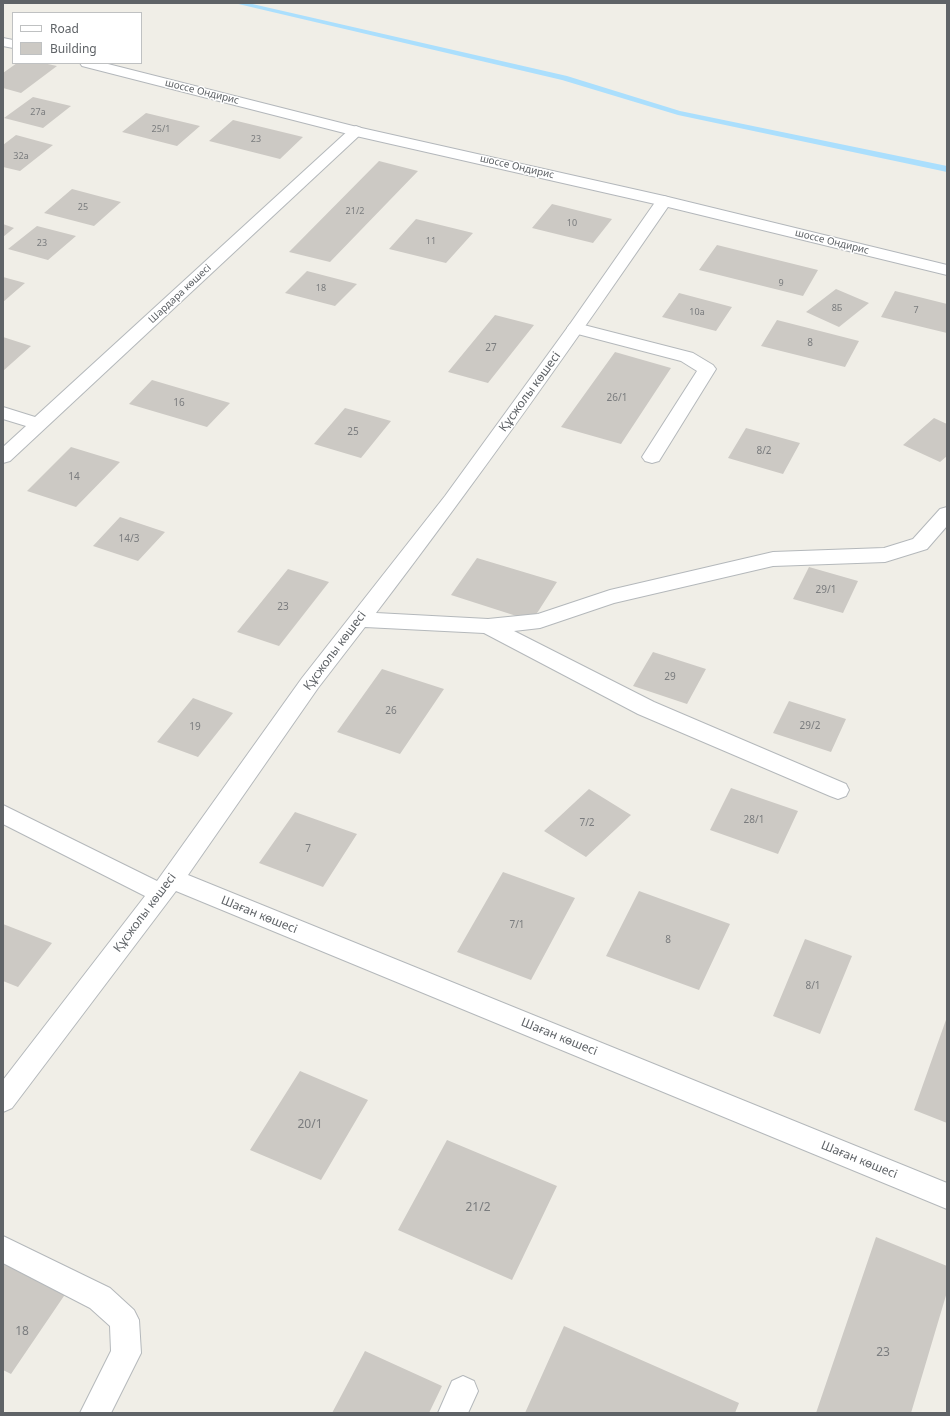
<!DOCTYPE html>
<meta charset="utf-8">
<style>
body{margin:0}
#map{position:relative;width:950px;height:1416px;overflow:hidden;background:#f0eee7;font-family:"Noto Sans",sans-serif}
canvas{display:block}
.frame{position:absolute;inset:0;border:4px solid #5f6367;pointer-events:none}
.legend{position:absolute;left:12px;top:12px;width:130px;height:52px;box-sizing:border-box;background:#fff;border:1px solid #bfc1c2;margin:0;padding:5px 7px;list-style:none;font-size:12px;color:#5f6367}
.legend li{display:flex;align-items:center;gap:8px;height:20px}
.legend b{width:20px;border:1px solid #bfc1c2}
</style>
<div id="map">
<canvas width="950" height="1416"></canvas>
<div class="frame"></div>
<ul class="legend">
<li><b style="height:5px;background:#fff"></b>Road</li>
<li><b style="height:11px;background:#ccc9c4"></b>Building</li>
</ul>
</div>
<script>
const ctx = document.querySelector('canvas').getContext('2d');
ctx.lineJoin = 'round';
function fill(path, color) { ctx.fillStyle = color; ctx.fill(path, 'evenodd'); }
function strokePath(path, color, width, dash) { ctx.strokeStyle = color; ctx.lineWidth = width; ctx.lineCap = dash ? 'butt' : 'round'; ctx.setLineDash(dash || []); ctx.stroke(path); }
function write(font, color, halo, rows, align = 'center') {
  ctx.font = font + ' "Noto Sans",sans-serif'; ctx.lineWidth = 3; ctx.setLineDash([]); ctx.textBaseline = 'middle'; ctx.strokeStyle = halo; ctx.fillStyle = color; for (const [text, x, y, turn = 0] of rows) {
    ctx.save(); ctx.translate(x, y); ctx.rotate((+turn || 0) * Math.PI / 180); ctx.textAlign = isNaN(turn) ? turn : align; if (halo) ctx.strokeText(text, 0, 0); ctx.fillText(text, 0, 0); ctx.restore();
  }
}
fill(new Path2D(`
 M234,3H248L567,76L680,111L947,166V172L678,115L562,80Z`), '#abdffd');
fill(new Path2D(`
 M17,63H43L57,66L21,93L3,88V73Z
 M33,97L71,106L43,128L4,118Z
 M146,113L200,126L177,146L122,132Z
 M233,120L303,137L280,159L209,141Z
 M16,135L53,145L20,171L3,167V145Z
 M379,161L418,171L330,262L289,252Z
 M72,189L121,202L94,226L44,213Z
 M552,204L612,219L593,243L532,228Z
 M416,219L473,233L446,263L389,249Z
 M3,224L14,228L3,237Z
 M37,226L76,236L48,260L8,249Z
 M717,245L818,270L803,296L699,270Z
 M307,271L357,284L335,306L285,293Z
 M3,277L25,283L3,302Z
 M836,289L869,303L839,327L806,312Z
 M895,291L947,304V333L881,317Z
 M679,293L732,307L716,331L662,317Z
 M495,315L534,325L488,383L448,372Z
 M777,320L859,341L845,367L761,346Z
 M3,337L31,346L3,371Z
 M615,352L671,368L621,444L561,427Z
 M152,380L230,403L207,427L129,404Z
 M345,408L391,421L361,458L314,444Z
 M934,418L947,424V456L940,462L903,445Z
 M746,428L800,443L783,474L728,458Z
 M71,447L120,462L76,507L27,491Z
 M120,517L165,532L138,561L93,546Z
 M477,558L557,582L532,621L451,595Z
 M809,567L858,581L843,613L793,599Z
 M288,569L329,582L279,646L237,632Z
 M653,652L706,669L687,704L633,686Z
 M382,669L444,689L400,754L337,732Z
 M193,698L233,713L198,757L157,742Z
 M789,701L846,719L831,752L773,733Z
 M731,788L798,811L778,854L710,830Z
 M589,789L631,815L586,857L544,831Z
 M295,812L357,834L323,887L259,863Z
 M503,872L575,898L531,980L457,952Z
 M639,891L730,924L699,990L606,956Z
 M3,924L52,943L18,987L3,981Z
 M805,939L852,956L820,1034L773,1016Z
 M947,1017V1123L914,1110Z
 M300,1071L368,1100L321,1180L250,1150Z
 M447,1140L557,1186L512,1280L398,1230Z
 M876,1237L947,1266V1292L911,1413H816Z
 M3,1263L66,1293L11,1374L3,1370Z
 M564,1326L739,1403L735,1413H525Z
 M365,1351L442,1386L429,1413H332Z`), '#ccc9c4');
const lane = new Path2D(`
 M576,323L693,353L713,365L716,369L659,461L652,463L645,461L642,457L697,371L681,361L570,332L567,328L570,324Z
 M3,1236L110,1288L134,1310L139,1320L141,1353L111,1413H80L111,1351L110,1326L90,1308L3,1263Z`);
const street = new Path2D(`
 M356,126L361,128L364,131L361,134L10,461L3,463V447L26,426L3,419V407L35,417L351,128Z
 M664,196L670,198L672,201C576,341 479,478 376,613L488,619L538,614L610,590L773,552L884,548L913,539L940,509L947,507V526L927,549L885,562L773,566L614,603L540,628L514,631L654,702L846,784L849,790L846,796L838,799L830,796L638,714L484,633L365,627L318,688L188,875L947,1183V1209L176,891L12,1108L3,1112V1080L145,896L3,824V805L157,881L302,678L445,496L570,324L658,198Z
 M463,1376L474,1381L478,1391L468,1413H438L452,1381Z`);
const secondary = new Path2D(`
 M3,38L13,40V48L3,46Z
 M80,63H104L357,127L664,196L947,265V275L664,206L356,136L82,66Z`);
strokePath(lane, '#b4b8bb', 2);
strokePath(street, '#b4b8bb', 2);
strokePath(secondary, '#b3b7bb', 2);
fill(lane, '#fff');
fill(street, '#fff');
fill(secondary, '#fff');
write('9px', '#7a7c7e', null, [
 ["27а",38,112],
 ["25/1",161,129],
 ["23",256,139],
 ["32а",21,156],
 ["25",83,207],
 ["21/2",355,211],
 ["10",572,223],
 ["11",431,241],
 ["23",42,243],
 ["9",781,283],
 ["18",321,288],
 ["8Б",837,308],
 ["7",916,310],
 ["10а",697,312]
]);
write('10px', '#5f6367', '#fff', [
 ["шоссе Ондирис",202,92,14],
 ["шоссе Ондирис",517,167,13],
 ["шоссе Ондирис",832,242,14],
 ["Шардара көшесі",180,294,-43]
]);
write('10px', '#7a7c7e', null, [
 ["8",810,343],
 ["27",491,348],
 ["26/1",617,398],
 ["16",179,403],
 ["25",353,432],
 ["8/2",764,451],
 ["14",74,477],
 ["14/3",129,539],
 ["29/1",826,590],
 ["23",283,607],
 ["29",670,677],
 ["26",391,711],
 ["29/2",810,726],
 ["19",195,727],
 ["28/1",754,820],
 ["7/2",587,823],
 ["7",308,849],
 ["7/1",517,925],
 ["8",668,940],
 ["8/1",813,986]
]);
write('12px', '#5f6367', '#fff', [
 ["Құсжолы көшесі",530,392,-54],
 ["Құсжолы көшесі",335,651,-53],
 ["Құсжолы көшесі",145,913,-53],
 ["Шаған көшесі",259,915,22],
 ["Шаған көшесі",559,1037,22],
 ["Шаған көшесі",859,1160,22]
]);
write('12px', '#7a7c7e', null, [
 ["20/1",310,1125],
 ["21/2",478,1208],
 ["18",22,1332],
 ["23",883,1353]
]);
</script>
